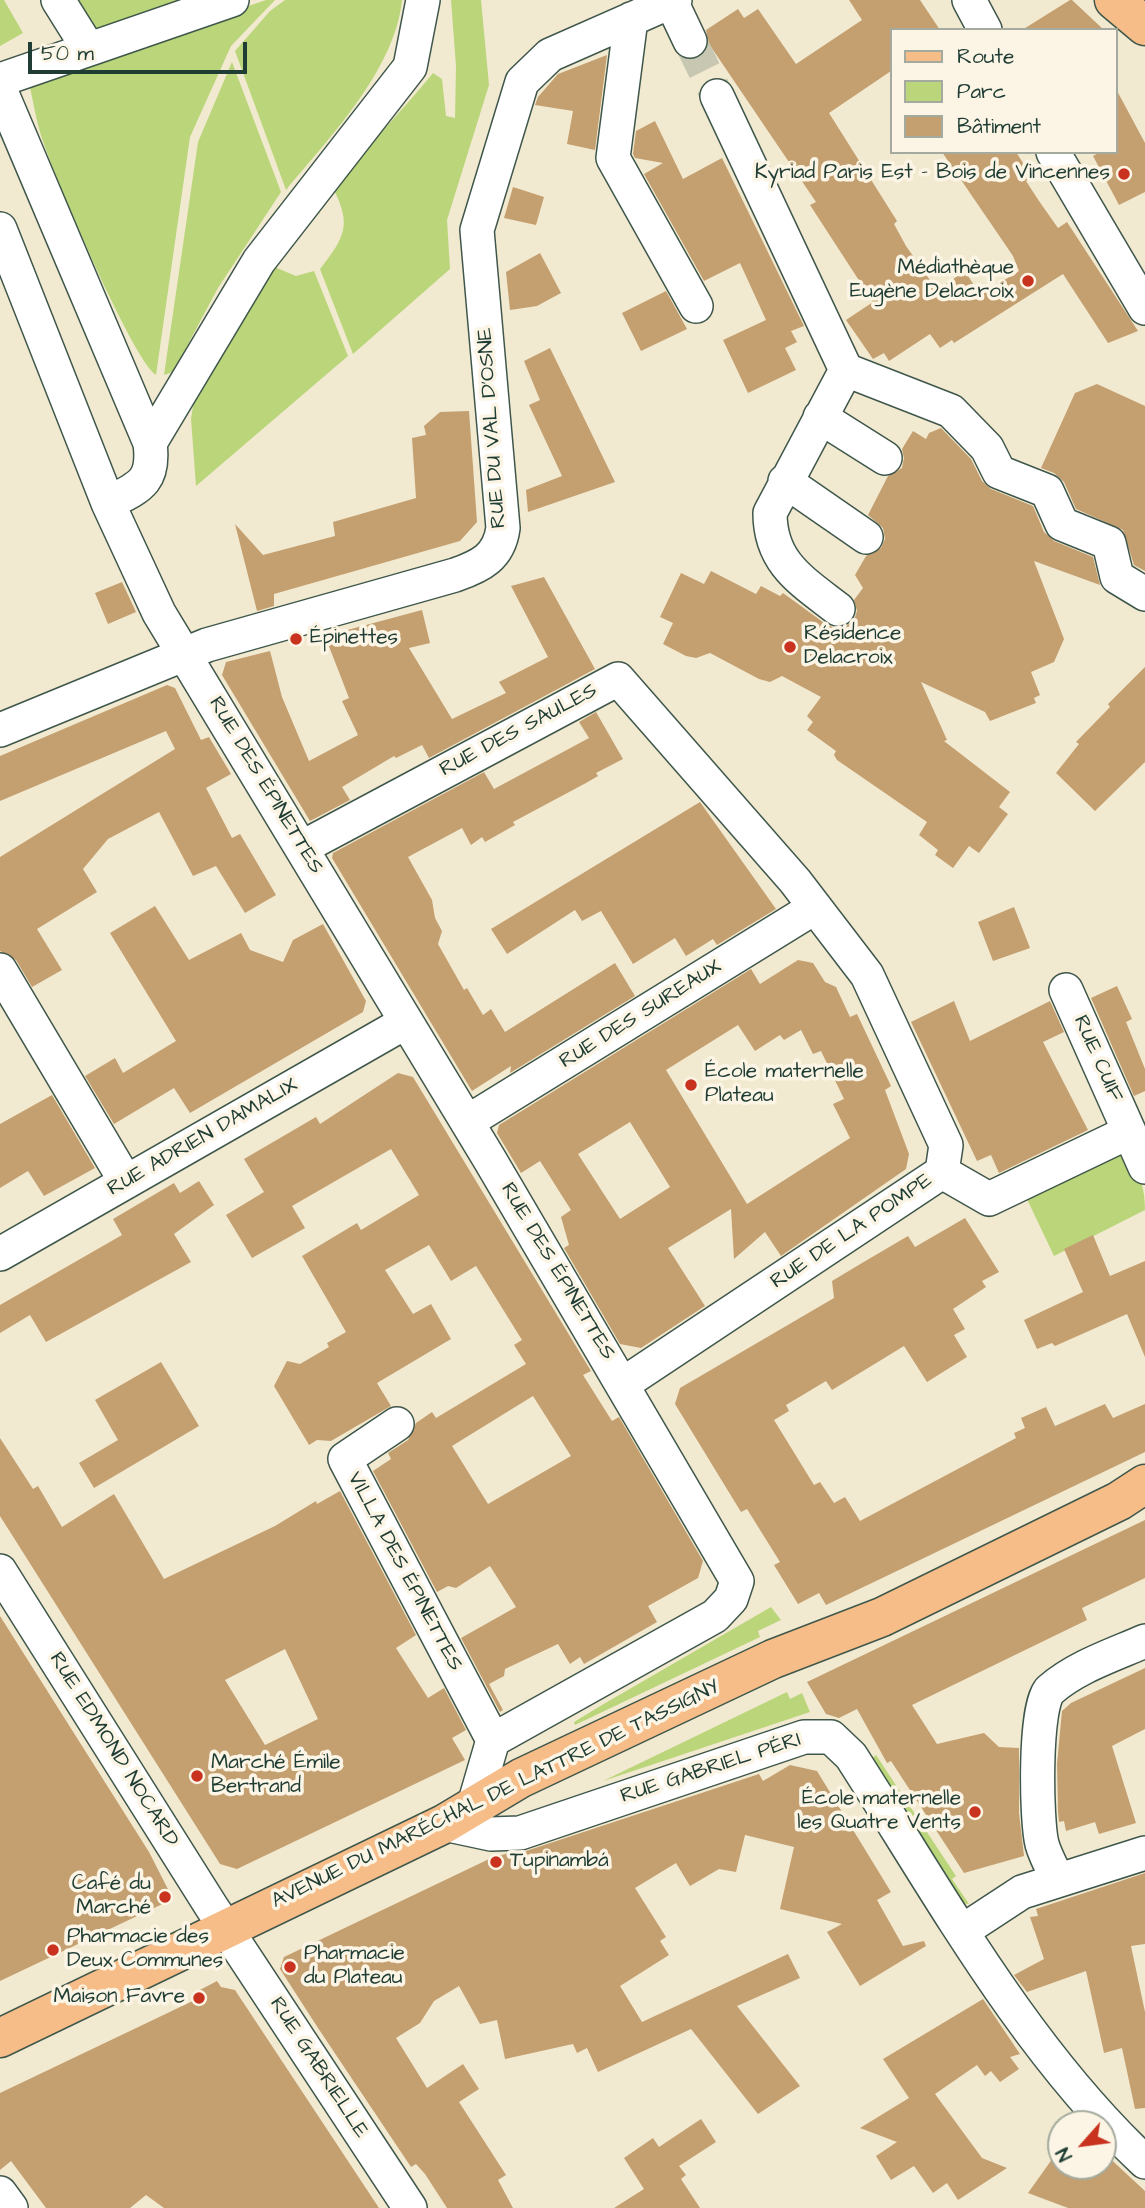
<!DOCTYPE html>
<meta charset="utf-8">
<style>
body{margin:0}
#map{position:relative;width:1145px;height:2208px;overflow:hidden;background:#f2ead0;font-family:"Architects Daughter",sans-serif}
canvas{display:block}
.legend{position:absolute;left:890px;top:28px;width:228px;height:126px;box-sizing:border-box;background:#fcf5e5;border:2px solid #a4ab9e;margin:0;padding:9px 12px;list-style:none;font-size:21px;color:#1f3d34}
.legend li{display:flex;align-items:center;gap:14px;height:35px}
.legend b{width:35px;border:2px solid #a4ab9e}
.north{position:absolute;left:1047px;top:2110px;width:70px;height:70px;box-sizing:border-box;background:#fcf5e5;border:2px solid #a4ab9e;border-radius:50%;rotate:242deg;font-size:19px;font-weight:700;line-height:28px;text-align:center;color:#1f3d34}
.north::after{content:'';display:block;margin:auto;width:24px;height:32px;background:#c8321e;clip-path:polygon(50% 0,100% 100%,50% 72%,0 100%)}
.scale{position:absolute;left:28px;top:42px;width:219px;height:32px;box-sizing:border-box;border:4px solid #1f3d34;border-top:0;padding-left:9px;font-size:21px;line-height:24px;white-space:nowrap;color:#1f3d34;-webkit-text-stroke:5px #fcf5e5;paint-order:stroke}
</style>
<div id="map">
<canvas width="1145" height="2208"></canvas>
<ul class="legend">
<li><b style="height:9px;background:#f7bd88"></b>Route</li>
<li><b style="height:19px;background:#bad57a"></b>Parc</li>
<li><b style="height:19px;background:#c49f70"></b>Bâtiment</li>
</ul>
<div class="north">N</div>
<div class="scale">50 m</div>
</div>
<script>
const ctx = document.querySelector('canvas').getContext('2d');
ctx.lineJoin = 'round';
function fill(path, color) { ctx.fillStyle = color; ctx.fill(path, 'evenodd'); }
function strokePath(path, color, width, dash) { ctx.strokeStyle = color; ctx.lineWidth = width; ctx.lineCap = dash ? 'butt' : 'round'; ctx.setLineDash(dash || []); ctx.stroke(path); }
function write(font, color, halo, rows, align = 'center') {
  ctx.font = font + ' "Architects Daughter",sans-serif'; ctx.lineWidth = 7; ctx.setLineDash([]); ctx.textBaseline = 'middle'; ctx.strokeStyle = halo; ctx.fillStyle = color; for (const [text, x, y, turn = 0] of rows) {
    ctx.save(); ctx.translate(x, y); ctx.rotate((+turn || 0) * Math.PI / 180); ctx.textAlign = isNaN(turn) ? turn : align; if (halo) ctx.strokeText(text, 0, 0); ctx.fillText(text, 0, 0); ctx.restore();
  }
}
fill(new Path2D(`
 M0,0H4L23,33L0,46Z
 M70,0H197L99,30L92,29Z
 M266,0H275L231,46L190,137L156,375C133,360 56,180 44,144C37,125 34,106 30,87L43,76Z
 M285,0H402C395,70 329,138 286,190L235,51L270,11Z
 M451,0H481L489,85L447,220L450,269L353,354L320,269C344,238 352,226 334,190C365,147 400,114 433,73L442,79L446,116L455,118L456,66Z
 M232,62L281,192L218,288L173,372L164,375L198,142Z
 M272,266L296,276L314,271L348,356L196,486L191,419L194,400Z
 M1117,1153C1139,1165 1145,1186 1145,1210L1054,1256L1025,1195Z
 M771,1607L781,1620L758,1631L760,1637L575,1725L574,1722L602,1705Z
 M787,1692L790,1699L802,1693L810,1712L603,1781Z
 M876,1755L956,1876L952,1879L969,1904L960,1903L871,1759Z`), '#bad57a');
fill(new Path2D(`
 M849,0H920L940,30H891V71L829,113L897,221L894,224L906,246L937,290L965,271L980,295L1019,271L1013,256L942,152H1016L1032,177L1026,181L1039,201L1058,228L1067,222L1138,331L1108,343L1063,274L954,343L952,340L940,348L930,334L889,361L884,353L873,359L846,320L873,302L810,205L816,202L709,44L706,30L738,9L744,18L758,9L796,64L862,20Z
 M1072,0L1104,30H1022L1070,0Z
 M607,55L595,150L567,144L573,111L535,105L538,97L558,74Z
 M1115,87L1145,143V192L1119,205L1093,156L1100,152H1115Z
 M655,121L683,179L722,158L804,326L791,331L797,342L785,348L796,370L748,393L723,340L766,320L740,263L704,281L644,174L663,163L635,158L633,154L636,131Z
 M513,187L544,197L536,225L504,218Z
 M540,253L561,293L537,306L510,310L506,272Z
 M666,291L687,329L641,351L622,313Z
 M550,348L615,482L528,512L526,490L562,476L529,405L540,400L524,361Z
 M1097,384L1145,406V571L1134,565L1123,530L1076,509L1064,482L1054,473L1041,468L1075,393Z
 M469,411L477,522L460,541L274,594V606L257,611L235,524L263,555L335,536L333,522L416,498L412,438L426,435L424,426L440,412Z
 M941,428L971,459L982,481L991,489L1033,506L1044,532L1054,541L1093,557L1100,585L1034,561L1064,639L1054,662L1031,672L1040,695L1034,698L1036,703L990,721L985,712L921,682L947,740L944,741L1010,792L999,807L1008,814L979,853L969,846L953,868L935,855L938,850L919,835L927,822L837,760L834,755L836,751L807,730L813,722L807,716L821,697L782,676L770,682L759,679L710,653L696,658L686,656L663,644L673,623L660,617L681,573L704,584L711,571L756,594L761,586L780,596L783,593L827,625L836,628L846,626L854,620L857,611L854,600L863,588L855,575L866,556L881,548L885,539L883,528L868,515L888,476L902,468L904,458L902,449L913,431L926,439L929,433Z
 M544,577L595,669L429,758L422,745L396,758L394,756L342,787L350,800L310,821L222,675L226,662L270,651L282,697L309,761L358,735L342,701L349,698L325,636L422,610L430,643L409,648L452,719L506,693L499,682L548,657L511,586Z
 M122,582L136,612L108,624L95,593Z
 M1145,667V762L1095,811L1056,773L1079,744L1076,742L1110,707L1108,704Z
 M167,685L175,688L201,740L209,737L231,774L206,788L232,838L240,834L276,895L245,913L216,866L193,876L159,812L108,839L83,869L97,892L37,929L62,970L32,987L16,960L0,951V857L175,749L166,731L0,801V756Z
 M596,712L623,759L596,773L598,776L586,783L513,822L515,825L485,842L482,837L471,845L462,828L408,857L432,900L435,918L442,931L438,944L464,990L467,988L483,1015L491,1009L505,1032L615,963L635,996L510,1073L511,1066L472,1091L332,858L333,853L484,772L494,789L589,738L579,722Z
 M700,802L776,909L717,945L713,939L686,956L675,938L633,964L601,911L582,921L575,910L507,954L491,929Z
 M155,906L189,960L241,933L250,950L283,962L293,940L323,924L366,1001L363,1012L190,1113L174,1088L114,1124L85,1076L115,1058L123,1073L176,1041L110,933Z
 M1014,907L1030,948L993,961L978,922Z
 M798,960L813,963L825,982L836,987L850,1017L857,1014L891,1086L885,1090L909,1154L906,1169L781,1256L765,1232L734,1259L731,1209L668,1248L705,1306L641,1348L620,1344L564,1248L569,1245L561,1217L571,1210L540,1161L521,1173L497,1133L499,1125L751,969L760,984ZM738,1025L755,1051L780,1035L784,1040L801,1030L813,1054L821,1051L844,1099L833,1104L850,1138L747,1204L666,1070ZM630,1122L670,1187L620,1219L578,1154Z
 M1117,986L1132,1019L1126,1022L1145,1069V1091L1134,1096L1091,998Z
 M954,1001L970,1041L1050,1001L1064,1032L1043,1042L1088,1130L999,1173L991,1155L977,1161L911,1022Z
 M398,1073L413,1077L591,1371L583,1375L612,1421L619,1417L703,1561L698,1578L648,1606L657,1622L584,1664L580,1657L570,1664L558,1644L505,1669L504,1676L489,1684L503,1710L500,1712L461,1638L516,1607L490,1566L456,1588L448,1586L437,1592L373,1471L391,1459L388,1453L408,1440L416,1423L432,1412L436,1418L526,1364L514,1345L522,1340L476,1266L451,1281L429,1245L385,1270L413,1314L431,1304L451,1339L377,1383L391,1406L331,1441L317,1440L309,1445L274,1386L287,1361L300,1364L329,1347L327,1343L346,1332L302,1256L357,1223L361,1230L419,1195L391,1149L292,1206L305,1228L252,1258L226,1215L264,1192L244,1159L316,1117L320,1124ZM533,1396L571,1456L488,1504L452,1446Z
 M52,1095L95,1168L44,1196L28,1171L0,1188V1124Z
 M199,1181L214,1205L174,1234L191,1262L46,1342L30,1315L0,1333V1305L122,1235L113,1219L174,1183L180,1193Z
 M965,1218L999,1272L982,1281L986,1287L953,1309L965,1329L954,1335L967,1357L927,1382L904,1346L832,1390L826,1381L786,1405L789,1411L774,1420L814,1485L820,1482L834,1503L845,1497L860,1521L1016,1438L1014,1433L1025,1428L1021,1418L1046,1407L1055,1426L1105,1404L1113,1418L1145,1404V1452L826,1605L819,1593L798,1604L774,1565L780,1562L747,1509L741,1512L675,1404L680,1388L834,1298L832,1281L862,1263L908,1236L915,1247Z
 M1093,1235L1110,1276L1145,1261V1357L1127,1314L1055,1346L1052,1343L1037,1349L1024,1320L1083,1292L1064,1249Z
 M161,1362L199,1426L94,1488L79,1463L118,1440L95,1400Z
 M0,1438L33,1489L38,1486L62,1527L114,1494L164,1579L275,1526L316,1501L317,1504L340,1491L416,1635L396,1648L428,1698L444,1688L466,1730L452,1738L465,1760L237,1869L220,1864L0,1516ZM285,1649L318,1719L265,1745L225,1680Z
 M1145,1520V1578L1082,1608L1087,1620L912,1705L937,1744L984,1733L999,1747L1019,1748V1813L1024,1856L964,1873L891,1761L887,1763L857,1709L839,1718L826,1714L807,1682Z
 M0,1616L149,1852L173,1899L0,1981Z
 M1145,1668V1729L1112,1746L1136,1823L1099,1834L1095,1822L1066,1831L1064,1821L1059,1822L1058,1811L1057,1764L1062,1711L1071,1703Z
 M790,1765L817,1771L891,1892L877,1900L903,1946L924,1941L926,1946L860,1986L827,1932L842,1924L780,1909L794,1847L745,1835L736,1872L719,1869L690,1886L676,1863L635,1888L666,1937L660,1941L669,1955L620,1986L642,2022L788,1954L800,1978L737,2006L800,2086L758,2114L691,2029L598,2072L587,2048L577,2053L573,2044L505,2059L497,2020L480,2024L459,1986L434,2001L420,2023L396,2038L427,2088L463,2064L479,2089L459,2102L506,2175L498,2180L513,2208H447L425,2174L416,2164L411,2167L318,2028L280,1969L284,1957L487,1860L508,1853L526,1851L759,1774L763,1781Z
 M1145,1873V1944L1131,1946L1145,2012V2108L1135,2109L1122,2048L1104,2053L1086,1971L1027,1992L1014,1975L1044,1959L1030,1917L1038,1916L1036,1909Z
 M217,1981L221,1987L235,1990L379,2208H164L146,2195L130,2208H46L11,2161L0,2170V2093L199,1998L196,1992Z
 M983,1999L1020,2054L1010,2057L1019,2069L1000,2082L991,2071L985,2076L977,2065L935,2094L982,2158L1007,2168L958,2200L947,2183L933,2193L914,2166L891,2180L876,2156L897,2142L860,2128L909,2098L883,2059Z
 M701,2119L716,2142L679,2166L686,2175L681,2179L700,2208H614L644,2189L624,2158L653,2138L659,2147Z
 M1061,2139V2166H1103V2152L1145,2191V2208H1068L1028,2193L1060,2148L1057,2145Z`), '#c49f70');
strokePath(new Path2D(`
 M690,41L717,96`), '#c8c7b1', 33, [33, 17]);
const minor = new Path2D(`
 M58,0L88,48
 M969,0L985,30
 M671,1L690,41
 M631,19L613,158L696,306
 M0,80L232,0
 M0,89L150,443C155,482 140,487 108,503
 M717,96L846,370L951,411L987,448L999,472L1047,491L1062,524L1109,543L1117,577L1145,594
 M1053,152L1145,308
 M0,229L108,503L159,613L490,1160L737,1581L731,1599L715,1616L493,1740L474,1805
 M820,417L885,458
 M150,443L259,261L410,67L423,0
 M785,481L866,537
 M838,609C802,581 770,563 770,513L846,370
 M0,730L207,645L455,575C481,566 499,557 503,528L477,230L522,82L550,55L675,0
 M303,847L618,679L795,881L867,975L946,1145L942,1172
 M0,970L126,1182
 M1066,990L1145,1167
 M467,1122L814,908
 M0,1254L406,1022
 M623,1384L942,1172L989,1199L1129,1132
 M397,1424L345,1459L493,1740
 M0,1571L211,1906L410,2208
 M444,1824L491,1834L520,1833L804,1737H831L851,1756C939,1893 1025,2050 1145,2162
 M1057,1878C1052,1868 1045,1855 1042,1844C1036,1821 1034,1704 1050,1690C1076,1667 1113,1655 1145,1641
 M964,1930L1022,1892L1145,1853
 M0,2193L11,2208`);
const major = new Path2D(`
 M1114,0L1145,26
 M0,2038L444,1824L521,1778L773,1659L882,1617L1119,1501L1145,1484`);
strokePath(minor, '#3f574b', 36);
strokePath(major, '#3f574b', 41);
strokePath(minor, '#fff', 33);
strokePath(major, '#f7bd88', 38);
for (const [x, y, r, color] of [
 [1124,174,7,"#c8321e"],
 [1028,281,7,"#c8321e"],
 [296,639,7,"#c8321e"],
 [790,647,7,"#c8321e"],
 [691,1085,7,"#c8321e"],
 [197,1776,7,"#c8321e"],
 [975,1812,7,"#c8321e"],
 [496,1862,7,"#c8321e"],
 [165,1897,7,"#c8321e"],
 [53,1950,7,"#c8321e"],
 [290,1967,7,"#c8321e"],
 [199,1998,7,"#c8321e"]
]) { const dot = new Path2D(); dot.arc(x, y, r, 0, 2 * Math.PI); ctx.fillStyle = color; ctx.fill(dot); strokePath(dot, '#fcf5e5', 2.5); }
write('21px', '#1f3d34', '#fcf5e5', [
 ["Kyriad Paris Est - Bois de Vincennes",1110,174,"right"],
 ["Médiathèque",1014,269,"right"],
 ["Eugène Delacroix",1014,293,"right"],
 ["Résidence",804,635],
 ["Delacroix",804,659],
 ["Épinettes",310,639],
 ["École maternelle",705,1073],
 ["Plateau",705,1097],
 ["Marché Émile",211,1764],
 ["Bertrand",211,1788],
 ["École maternelle",961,1800,"right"],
 ["les Quatre Vents",961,1824,"right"],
 ["Tupinambá",510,1862],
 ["Café du",151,1885,"right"],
 ["Marché",151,1909,"right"],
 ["Pharmacie des",67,1938],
 ["Deux Communes",67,1962],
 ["Pharmacie",304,1955],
 ["du Plateau",304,1979],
 ["Maison Favre",185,1998,"right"]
], 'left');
write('21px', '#1f3d34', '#fcf5e5', [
 ["RUE DU VAL D'OSNE",493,428,-94],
 ["RUE DES SAULES",519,731,-28],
 ["RUE DES ÉPINETTES",265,786,59],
 ["RUE DES SUREAUX",641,1015,-32],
 ["RUE CUIF",1097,1059,66],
 ["RUE ADRIEN DAMALIX",203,1138,-30],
 ["RUE DE LA POMPE",852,1232,-34],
 ["RUE DES ÉPINETTES",557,1272,59],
 ["VILLA DES ÉPINETTES",404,1572,62],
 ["RUE EDMOND NOCARD",113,1750,58],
 ["RUE GABRIEL PÉRI",711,1769,-18],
 ["AVENUE DU MARÉCHAL DE LATTRE DE TASSIGNY",496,1795,-26],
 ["RUE GABRIELLE",318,2068,57]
]);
</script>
